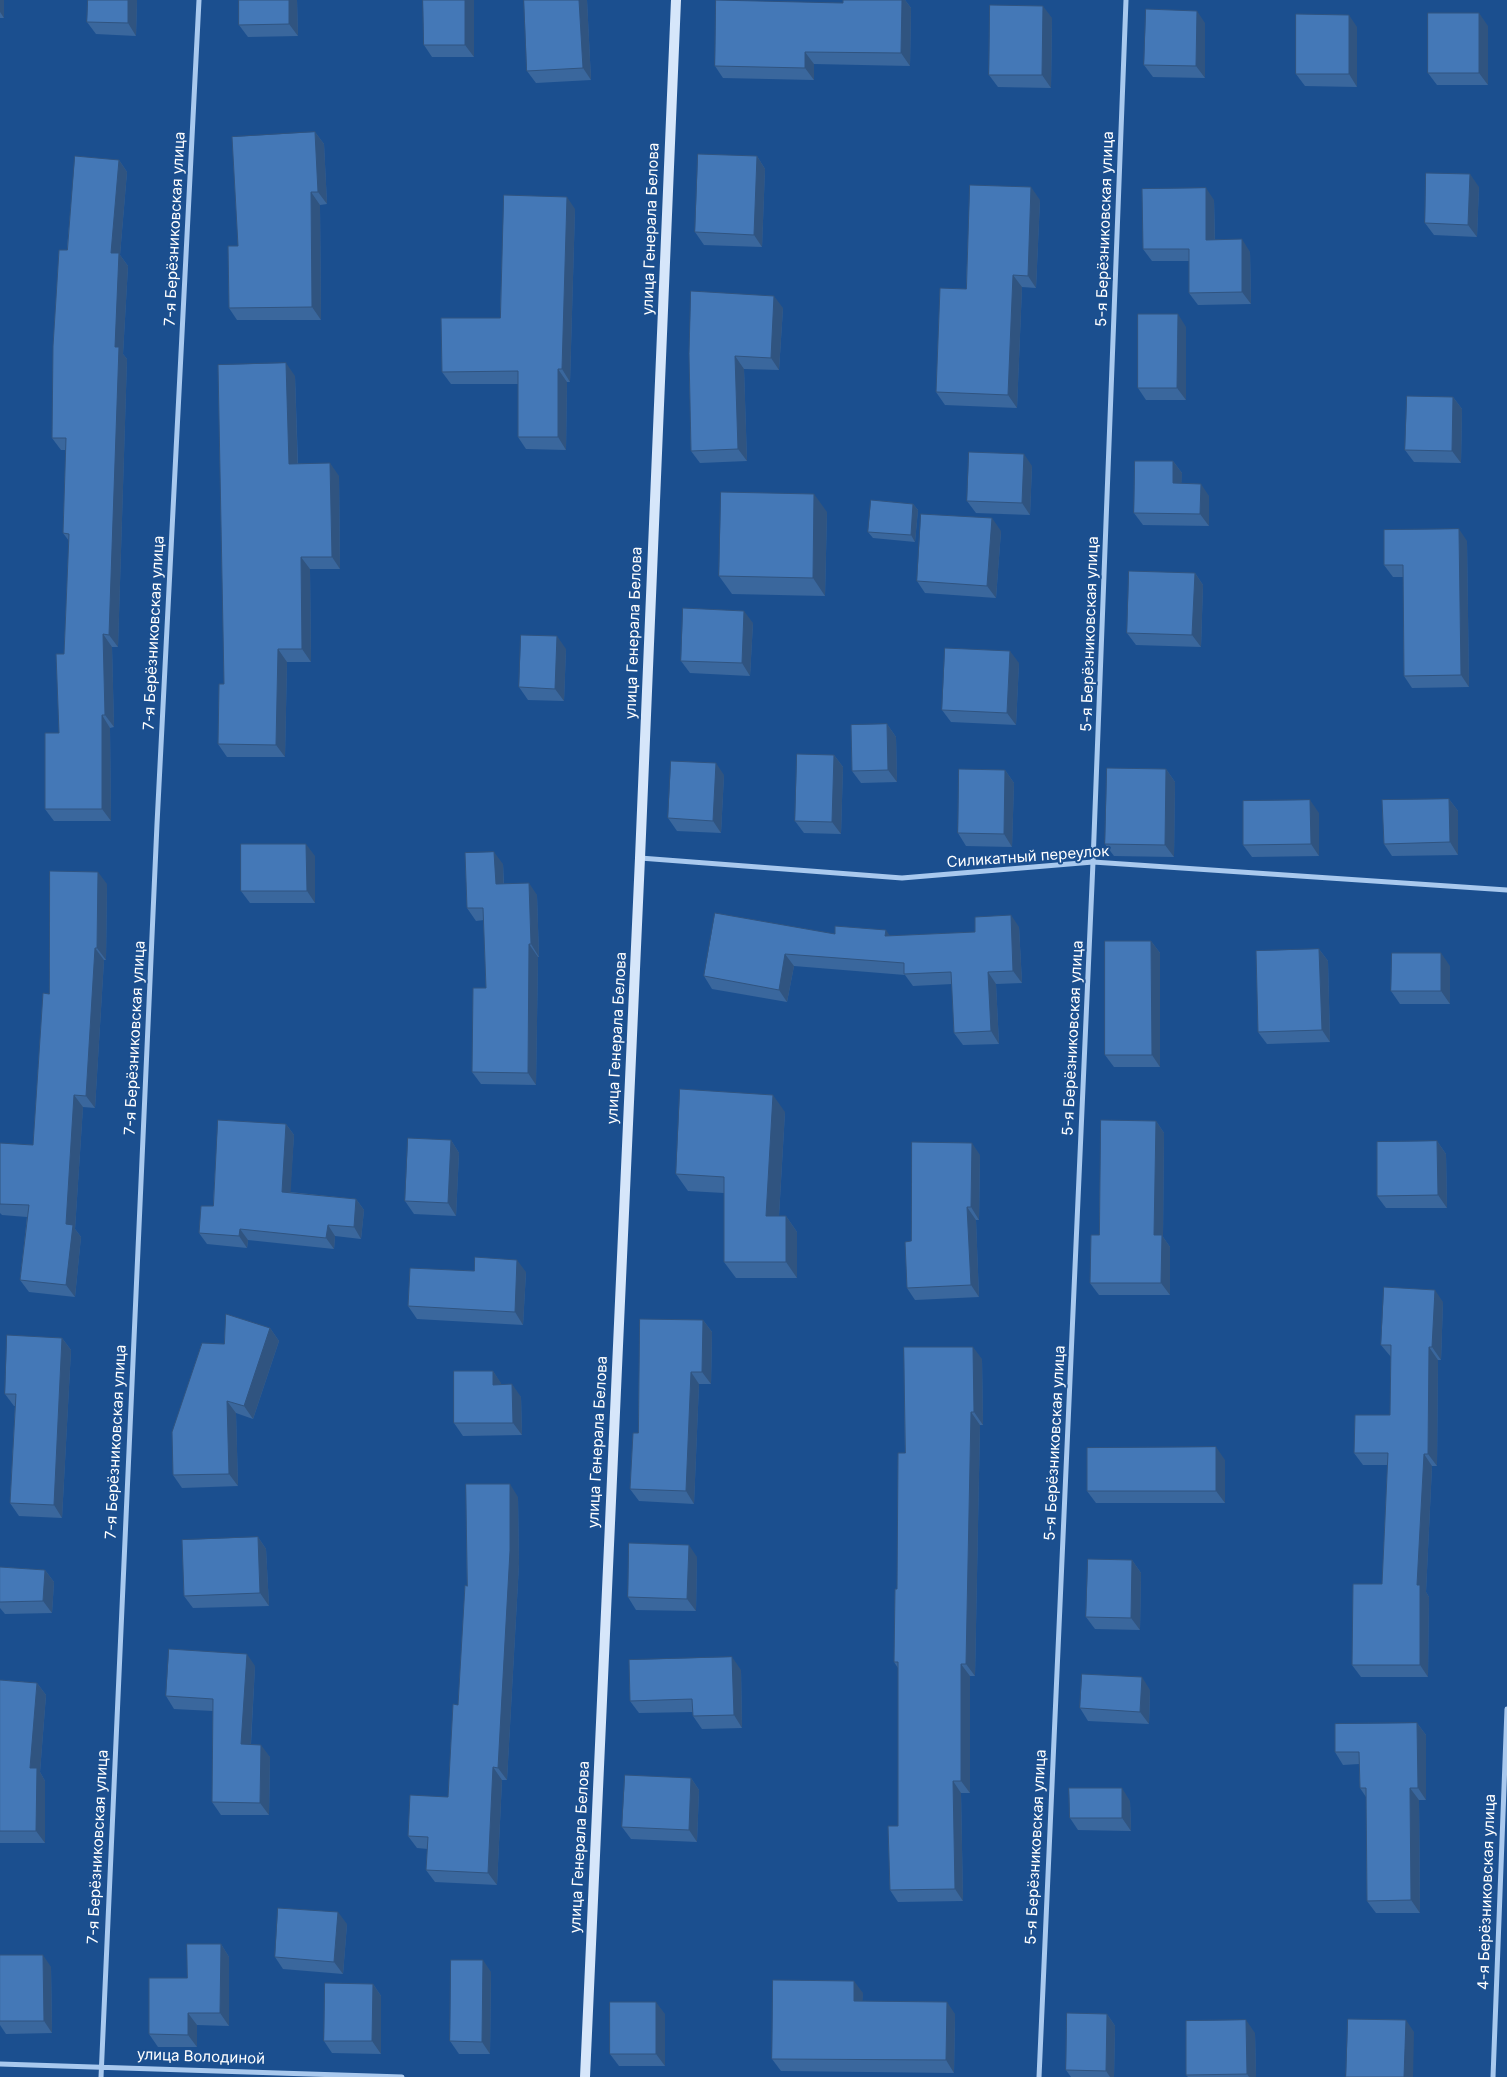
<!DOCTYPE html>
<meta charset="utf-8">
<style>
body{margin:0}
canvas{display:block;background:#1b4f8f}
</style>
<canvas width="1507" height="2077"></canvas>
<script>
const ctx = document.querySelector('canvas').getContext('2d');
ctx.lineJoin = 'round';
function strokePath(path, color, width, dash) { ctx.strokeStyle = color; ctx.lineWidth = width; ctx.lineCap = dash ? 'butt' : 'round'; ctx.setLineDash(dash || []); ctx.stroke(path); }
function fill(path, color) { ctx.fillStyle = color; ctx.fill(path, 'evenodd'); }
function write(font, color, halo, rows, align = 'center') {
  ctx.font = font + ' Inter,sans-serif'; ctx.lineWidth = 4; ctx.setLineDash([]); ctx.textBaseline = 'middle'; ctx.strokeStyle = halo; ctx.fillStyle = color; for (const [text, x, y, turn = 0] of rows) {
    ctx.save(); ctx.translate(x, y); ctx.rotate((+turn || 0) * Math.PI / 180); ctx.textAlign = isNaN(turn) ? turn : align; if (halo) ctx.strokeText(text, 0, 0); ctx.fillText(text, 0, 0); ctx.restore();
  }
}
strokePath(new Path2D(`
 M640,858L902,878L1093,862L1507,890
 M0,2064L402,2077
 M101,2077L157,824L199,0
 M1039,2077L1093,862L1126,0
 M1493,2077L1507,1709`), '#a9c9ee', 5);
strokePath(new Path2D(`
 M585,2077L640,858L676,0`), '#d6e6fa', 10);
fill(new Path2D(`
 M0,0L4,18H0Z
 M137,0L136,36L96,34L87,22Z
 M297,0L298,36L248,37L239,25Z
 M423,0H474V57H432L424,45Z
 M524,0H587L591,80L536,83L527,71Z
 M843,0H905L911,8L910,66L814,64V80L723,78L715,66L843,3Z
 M1052,18L1051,88L998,87L989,75Z
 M1205,23V78L1153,77L1144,65Z
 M1488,26V85H1437L1428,73Z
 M1357,27V87L1305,86L1296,74Z
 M315,132L324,144L327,204L320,205L321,320H237L229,308L238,246Z
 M757,156L765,169L762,247L704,245L695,232Z
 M119,160L127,172L120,255L128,266L123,354L127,359L118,647H112L114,727L110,728L111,821H54L45,809L59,733L64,654L69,541L63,533L66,450H61L52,438L67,250Z
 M1479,187L1477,237L1434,235L1425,223Z
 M1040,200L1036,288L1022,287L1017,408L945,405L936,392L966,289Z
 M1214,200L1215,240L1250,252L1251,304L1198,305L1189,293V261H1152L1143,249Z
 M575,209L570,382H567L566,450L526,449L518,437V384H451L442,372L500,318Z
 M783,308L779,370L744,369L747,461L700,463L691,451L689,354Z
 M1186,327V400H1146L1138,388Z
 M295,376L298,464L339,476L340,569H310L311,662H287L285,757H227L218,744L224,684Z
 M1453,397L1462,409L1461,463L1414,462L1405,450Z
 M1173,461L1182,473L1181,484L1209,496V526L1143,525L1134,513Z
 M1032,466L1030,515L976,513L967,501Z
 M913,504L918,510L915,542L873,538L868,532Z
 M827,512L825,596L732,594L719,576Z
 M1001,531L996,598L925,593L917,581Z
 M1467,541L1469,687L1412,688L1404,676L1403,577H1393L1384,565Z
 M1195,573L1203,585L1201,647L1136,645L1127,633Z
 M753,623L750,676L690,673L681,661Z
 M566,649L564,701L528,700L519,687Z
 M1019,663L1016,725L951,722L942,710Z
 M887,724L896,737L897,782L861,783L852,771Z
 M834,755L843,767L841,834L804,833L795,821Z
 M1166,769L1175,782L1174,857L1114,856L1105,844Z
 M1005,770L1014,783L1012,847L966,846L958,833Z
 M724,775L721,833L677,831L668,818Z
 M1449,799L1458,811V855L1392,856L1384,844Z
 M1319,813V856L1252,857L1243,845Z
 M315,856V903H250L241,891Z
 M503,864L504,884L537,895L539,957H538L536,1085L481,1084L472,1072L486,988L484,920L476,921L467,908Z
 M107,884L106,960H104L95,1108L83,1107L75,1229L81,1237L75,1297L29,1292L20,1280L27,1217L2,1215L0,1213V1204L33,1145L49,994Z
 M1019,927L1022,983L996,984L999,1044L963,1045L954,1033L952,984L913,986L905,975L794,966L787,1002L712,989L704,976L835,934L890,936L975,932Z
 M1151,941L1160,953V1067H1114L1105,1055Z
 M1319,949L1328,961L1330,1042L1267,1044L1258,1032Z
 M1450,966V1004H1400L1391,991Z
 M785,1112L779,1216H786L797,1232V1278H736L724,1262V1193L688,1191L676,1174Z
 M1156,1121L1164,1133L1163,1237L1170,1247V1295H1099L1090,1283L1099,1235Z
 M286,1124L294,1135L290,1192L356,1199L364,1210L361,1239L335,1236L334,1249L248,1240L247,1248L207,1244L199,1233L213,1206Z
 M451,1140L459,1153L456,1216L414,1214L405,1201Z
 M1437,1141L1446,1154L1447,1208H1386L1377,1196Z
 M980,1155L979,1220H976L979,1297L915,1300L907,1288L911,1241Z
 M474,1271L526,1272L523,1325L417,1319L408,1306Z
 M1443,1302L1441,1360H1438L1437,1466H1432L1426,1592L1429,1597L1428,1677H1361L1352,1665L1382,1584L1388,1465H1363L1354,1453L1390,1415L1391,1357L1381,1345Z
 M703,1320L712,1332L711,1384H699L694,1504L639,1501L630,1489L638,1433Z
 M270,1328L279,1341L253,1419L236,1413L238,1486L182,1488L173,1475L224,1344Z
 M62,1338L71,1350L62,1518L19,1516L10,1503L15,1406H14L5,1394Z
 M982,1359L983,1425H980L975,1676H970V1793H961L963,1901L898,1902L890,1890L898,1826V1668L894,1662L905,1453Z
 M493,1371L501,1384L521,1397L522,1435L463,1436L454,1423Z
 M1225,1460V1503H1096L1087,1491Z
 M518,1497L519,1564L507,1780H502L497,1885L435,1882L426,1870L428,1849L417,1848L408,1836L448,1797L458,1705L467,1586Z
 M258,1537L266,1549L269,1606L193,1608L184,1596Z
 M697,1557L696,1611L636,1610L628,1597Z
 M1132,1560L1141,1573L1140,1630L1095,1629L1086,1617Z
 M0,1567L45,1570L54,1582L52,1613L5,1614L0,1608Z
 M255,1666L251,1744L270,1757L269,1815H221L212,1802L213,1711L174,1709L166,1696Z
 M741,1670L742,1728L702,1729L693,1716V1712L639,1713L630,1701Z
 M0,1680L37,1683L46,1695L40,1772L45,1781V1843H0Z
 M1150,1690L1149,1724L1088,1721L1080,1708Z
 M1417,1723L1426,1735V1800H1419L1420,1913H1376L1367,1901L1366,1797L1360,1788L1359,1764L1343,1765L1335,1752Z
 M691,1778L699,1790L697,1842L631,1839L622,1827Z
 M1130,1801L1131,1831L1078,1830L1070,1818Z
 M347,1924L343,1974L283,1969L275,1957Z
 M221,1944L229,1957V2026L197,2025V2047H158L149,2034L187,1978Z
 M0,1955L51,1967L52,2033L6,2034L0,2025Z
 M491,1972L490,2054H459L450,2041Z
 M373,1984L381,1996V2054L332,2053L324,2041Z
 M863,1993L862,2001L955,2014L954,2073L781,2071L772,2059Z
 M665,2014V2066H619L610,2054Z
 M1107,2014L1115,2026L1114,2077H1071L1066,2070Z
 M1255,2033L1256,2077H1188L1186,2075Z`), '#3a679d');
fill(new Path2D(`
 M0,0H4V18L0,12Z
 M128,0H137L136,36L128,23Z
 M289,0H297L298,36L289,24Z
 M465,0H474V57L465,45Z
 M579,0H587L591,80L583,68Z
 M902,0H905L911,8L910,66L901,53Z
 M1043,6L1052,18L1051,88L1042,75Z
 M1197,11L1205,23V78L1196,66Z
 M1479,13L1488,26V85L1479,73Z
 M1349,15L1357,27V87L1349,74Z
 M805,52L814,64V80L805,68Z
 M315,132L324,144L327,204L318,192Z
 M757,156L765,169L762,247L754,235Z
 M119,160L127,172L120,255L128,266L123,354L127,359L118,647L109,635L115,347L111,253Z
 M1470,174L1479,187L1477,237L1468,225Z
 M1031,187L1040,200L1036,288L1028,276Z
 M1206,188L1214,200L1215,252L1206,240Z
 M311,192L320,205L321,320L312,307Z
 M567,197L575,209L570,382L562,369Z
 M1242,239L1250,252L1251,304L1242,292Z
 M1013,275L1022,287L1017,408L1008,395Z
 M774,296L783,308L779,370L771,358Z
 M1178,314L1186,327V400L1177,388Z
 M735,356L744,369L747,461L738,449Z
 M286,363L295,376L298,476L289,464Z
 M558,369L567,382L566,450L558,437Z
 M1453,397L1462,409L1461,463L1452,451Z
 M1024,454L1032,466L1030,515L1022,503Z
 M1173,461L1182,473L1181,496L1173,483Z
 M330,463L339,476L340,569L332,557Z
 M1201,484L1209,496V526L1200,514Z
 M814,494L827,512L825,596L813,578Z
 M913,504L918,510L915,542L911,535Z
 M992,518L1001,531L996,598L987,586Z
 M1459,529L1467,541L1469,687L1461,675Z
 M301,557L310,569L311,662L302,649Z
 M1195,573L1203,585L1201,647L1192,635Z
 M744,611L753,623L750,676L742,663Z
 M103,634L112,647L114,727L105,715Z
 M557,636L566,649L564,701L555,689Z
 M278,649L287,662L285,757L276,745Z
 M1010,651L1019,663L1016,725L1007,713Z
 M102,715L110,728L111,821L102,809Z
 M887,724L896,737L897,782L888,770Z
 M834,755L843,767L841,834L832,822Z
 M716,763L724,775L721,833L713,821Z
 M1166,769L1175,782L1174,857L1165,845Z
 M1005,770L1014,783L1012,847L1004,834Z
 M1449,799L1458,811V855L1450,842Z
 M1310,800L1319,813V856L1311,844Z
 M306,844L315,856V903L307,891Z
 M494,852L503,864L504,896L496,884Z
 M98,872L107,884L106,960L97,948Z
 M529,883L537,895L539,957L531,944Z
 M1011,915L1019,927L1022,983L1013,971Z
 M886,930L894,942L885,936Z
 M1151,941L1160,953V1067L1152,1055Z
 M529,944L538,957L536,1085L528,1073Z
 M95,948L104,960L95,1108L86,1096Z
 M1319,949L1328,961L1330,1042L1322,1030Z
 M1441,953L1450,966V1004L1441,991Z
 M785,954L794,966L787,1002L779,990Z
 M988,972L996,984L999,1044L991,1031Z
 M74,1095L83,1107L75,1229L81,1237L75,1297L66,1285V1224Z
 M773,1095L785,1112L778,1232L766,1216Z
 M1156,1121L1164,1133L1163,1237L1170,1247V1295L1161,1283L1154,1235Z
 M286,1124L294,1135L290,1203L282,1192Z
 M451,1140L459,1153L456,1216L448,1203Z
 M1437,1141L1446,1154L1447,1208L1438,1195Z
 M972,1143L980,1155L979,1220L971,1207Z
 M356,1199L364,1210L361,1239L354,1227Z
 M967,1207L976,1220L979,1297L971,1285Z
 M786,1216L797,1232V1278L786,1262Z
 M328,1225L335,1236L334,1249L326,1238Z
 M240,1229L248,1240L247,1248L239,1236Z
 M517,1260L526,1272L523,1325L515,1312Z
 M1435,1290L1443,1302L1441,1360L1432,1347Z
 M703,1320L712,1332L711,1384L702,1372Z
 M270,1328L279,1341L253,1419L244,1406Z
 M62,1338L71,1350L62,1518L54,1505Z
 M973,1347L982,1359L983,1425L974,1412Z
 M1429,1347L1438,1360L1437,1466L1428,1454Z
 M493,1371L501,1383V1397L493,1385Z
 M691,1372L699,1384L694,1504L686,1491Z
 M512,1384L521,1397L522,1435L513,1423Z
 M227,1401L236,1413L238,1486L229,1474Z
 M971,1412L980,1425L975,1676L966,1664Z
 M1216,1447L1225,1460V1503L1216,1491Z
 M1424,1454L1432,1466L1426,1592L1429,1597L1428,1677L1420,1665L1417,1585Z
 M510,1484L518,1497L519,1564L507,1780L498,1768Z
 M258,1537L266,1549L269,1606L260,1593Z
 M689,1545L697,1557L696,1611L687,1599Z
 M1132,1560L1141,1573L1140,1630L1131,1618Z
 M45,1570L54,1582L52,1613L43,1601Z
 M247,1654L255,1666L250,1757L241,1744Z
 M732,1657L741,1670L742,1728L734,1715Z
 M961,1664L970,1676V1793L961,1781Z
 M1142,1677L1150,1690L1149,1724L1140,1712Z
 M37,1683L46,1695L40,1772L45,1781V1843L36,1831L30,1768Z
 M1417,1723L1426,1735V1800L1418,1788Z
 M261,1745L270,1757L269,1815L260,1803Z
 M493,1767L502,1780L497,1885L488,1873Z
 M691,1778L699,1790L697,1842L689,1830Z
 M953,1781L961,1793L963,1901L955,1889Z
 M1122,1788L1130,1801L1131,1831L1122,1818Z
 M1410,1788L1419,1800L1420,1913L1411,1900Z
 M338,1912L347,1924L343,1974L334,1962Z
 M221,1944L229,1957V2026L220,2013Z
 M43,1955L51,1967L52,2033L44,2021Z
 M483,1960L491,1972L490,2054L482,2042Z
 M854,1981L863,1993L862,2013L854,2001Z
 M373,1984L381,1996V2054L372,2041Z
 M656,2002L665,2014V2066L656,2054Z
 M947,2002L955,2014L954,2073L946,2060Z
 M188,2013L197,2025V2047L188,2035Z
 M1107,2014L1115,2026L1114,2077H1110L1106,2071Z
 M1246,2020L1255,2033L1256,2077H1249L1247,2074Z
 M1406,2020L1414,2032L1413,2077H1404Z`), '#305480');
const building = new Path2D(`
 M88,0H128V23L87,22Z
 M239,0H289V24L239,25Z
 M423,0H465V45H424Z
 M524,0H579L583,68L527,71Z
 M716,0L843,3V0H902L901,53L805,52V68L715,66Z
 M990,5L1043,6L1042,75H989Z
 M1146,9L1197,11L1196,66L1144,65Z
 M1428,13H1479V73H1428Z
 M1296,14L1349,15V74H1296Z
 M315,132L318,192H311L312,307L229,308L228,246H238L232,137Z
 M698,154L757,156L754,235L695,232Z
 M75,156L119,160L111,253H119L115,347H119L109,635L103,634L105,715H102V809H45V733H59L56,654H64L69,534L63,533L66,438H52L53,346L59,250H67Z
 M1426,173L1470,174L1468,225L1425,223Z
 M970,185L1031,187L1028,276L1013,275L1008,395L936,392L940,288L966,289Z
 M1206,188V240L1242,239V292L1189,293V249H1143L1142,189Z
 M504,195L567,197L562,369H558V437H518V371L442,372L441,318H500Z
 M691,291L774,296L771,358L735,356L738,449L691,451L689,354Z
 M1138,314H1178L1177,388H1138Z
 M286,363L289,464L330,463L332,557H301L302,649H278L276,745L218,744L219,684H224L218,365Z
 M1407,396L1453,397L1452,451L1405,450Z
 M969,452L1024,454L1022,503L967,501Z
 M1135,461H1173V483L1201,484L1200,514L1134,513Z
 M721,492L814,494L813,578L719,576Z
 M871,500L913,504L911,535L868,532Z
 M921,514L992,518L987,586L917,581Z
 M1459,529L1461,675L1404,676L1403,565H1384V530Z
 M1129,571L1195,573L1192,635L1127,633Z
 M683,608L744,611L742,663L681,661Z
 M521,635L557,636L555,689L519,687Z
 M945,648L1010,651L1007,713L942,710Z
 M887,724L888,770L852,771L851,725Z
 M797,754L834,755L832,822L795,821Z
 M671,761L716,763L713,821L668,818Z
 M1107,768L1166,769L1165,845L1105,844Z
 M959,769L1005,770L1004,834L958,833Z
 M1449,799L1450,842L1384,844L1382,800Z
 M1310,800L1311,844L1243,845V801Z
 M241,844H306L307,891H241Z
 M494,852L496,884L529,883L531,944H529L528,1073L472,1072L473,988H486L483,908H467L465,853Z
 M50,871L98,872L97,948H95L86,1096L74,1095L66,1224L73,1225L66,1285L20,1280L29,1205L0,1204V1143L33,1145L43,993L49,994Z
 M715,913L835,934V926L886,930L885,936L975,932V917L1011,915L1013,971L988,972L991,1031L954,1033L951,972L904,974V963L785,954L779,990L704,976Z
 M1105,941H1151L1152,1055H1105Z
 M1319,949L1322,1030L1258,1032L1256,951Z
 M1392,953H1441V991H1391Z
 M680,1089L773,1095L766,1216H786V1262H724V1177L676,1174Z
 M218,1120L286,1124L282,1192L356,1199L354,1227L328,1225L326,1238L240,1229L239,1236L199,1233L201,1206H213Z
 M1101,1120L1156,1121L1154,1235H1162L1161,1283H1090L1091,1235H1099Z
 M408,1138L451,1140L448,1203L405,1201Z
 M1437,1141L1438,1195L1377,1196V1142Z
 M912,1142L972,1143L971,1207H967L971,1285L907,1288L905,1242L911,1241Z
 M475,1257L517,1260L515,1312L408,1306L410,1268L474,1271Z
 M1384,1287L1435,1290L1432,1347H1429L1428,1454H1424L1417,1585H1420V1665H1352L1353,1584H1382L1388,1453H1354L1355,1415H1390L1391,1345H1381Z
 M226,1314L270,1328L244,1406L227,1401L229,1474L173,1475L172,1432L202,1343L224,1344Z
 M640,1319L703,1320L702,1372H691L686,1491L630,1489L633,1433H638Z
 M7,1335L62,1338L54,1505L10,1503L16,1394H5Z
 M904,1347H973L974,1412H971L966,1664H961V1781H953L955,1889L890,1890L888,1826H898V1662H894L895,1589H897L898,1453H905Z
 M454,1371H493V1385L512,1384L513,1423H454Z
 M1216,1447V1491H1087V1448Z
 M466,1484H510V1551L498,1768L493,1767L488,1873L426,1870L428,1837L408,1836L410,1795L448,1797L453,1704L458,1705L465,1585L467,1586Z
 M258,1537L260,1593L184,1596L182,1540Z
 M629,1543L689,1545L687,1599L628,1597Z
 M1088,1559L1132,1560L1131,1618L1086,1617Z
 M0,1567L45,1570L43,1601L0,1602Z
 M169,1649L247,1654L241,1744L261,1745L260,1803L212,1802L213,1699L166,1696Z
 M732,1657L734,1715L693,1716L692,1699L630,1701L629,1660Z
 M1082,1674L1142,1677L1140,1712L1080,1708Z
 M0,1680L37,1683L30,1768H37L36,1831H0Z
 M1417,1723L1418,1788H1410L1411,1900L1367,1901L1366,1788H1360L1359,1752H1335V1724Z
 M625,1775L691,1778L689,1830L622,1827Z
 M1069,1788H1122V1818H1070Z
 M278,1908L338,1912L334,1962L275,1957Z
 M187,1944H221L220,2013H188V2035L149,2034V1978H187Z
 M0,1955H43L44,2021H0Z
 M451,1960H483L482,2042L450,2041Z
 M773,1980L854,1981V2001L947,2002L946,2060L772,2059Z
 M325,1983L373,1984L372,2041H324Z
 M610,2002H656V2054H610Z
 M1067,2013L1107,2014L1106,2071L1066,2070Z
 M1348,2019L1406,2020L1404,2077H1346Z
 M1246,2020L1247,2074L1186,2075V2021Z`);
fill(building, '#4478b7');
strokePath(building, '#305480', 1);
write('15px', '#fff', '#1b4f8f', [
 ["7-я Берёзниковская улица",175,229,-87],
 ["улица Генерала Белова",651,229,-88],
 ["5-я Берёзниковская улица",1105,229,-88],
 ["7-я Берёзниковская улица",154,633,-87],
 ["улица Генерала Белова",634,633,-88],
 ["5-я Берёзниковская улица",1090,634,-88],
 ["Силикатный переулок",1028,857,-4],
 ["7-я Берёзниковская улица",135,1038,-87],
 ["улица Генерала Белова",617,1038,-87],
 ["5-я Берёзниковская улица",1073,1038,-87],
 ["7-я Берёзниковская улица",116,1442,-87],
 ["улица Генерала Белова",598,1442,-87],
 ["5-я Берёзниковская улица",1055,1443,-87],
 ["7-я Берёзниковская улица",98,1847,-87],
 ["улица Генерала Белова",580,1847,-87],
 ["5-я Берёзниковская улица",1036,1847,-87],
 ["4-я Берёзниковская улица",1487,1892,-88],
 ["улица Володиной",201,2057,2]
]);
</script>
